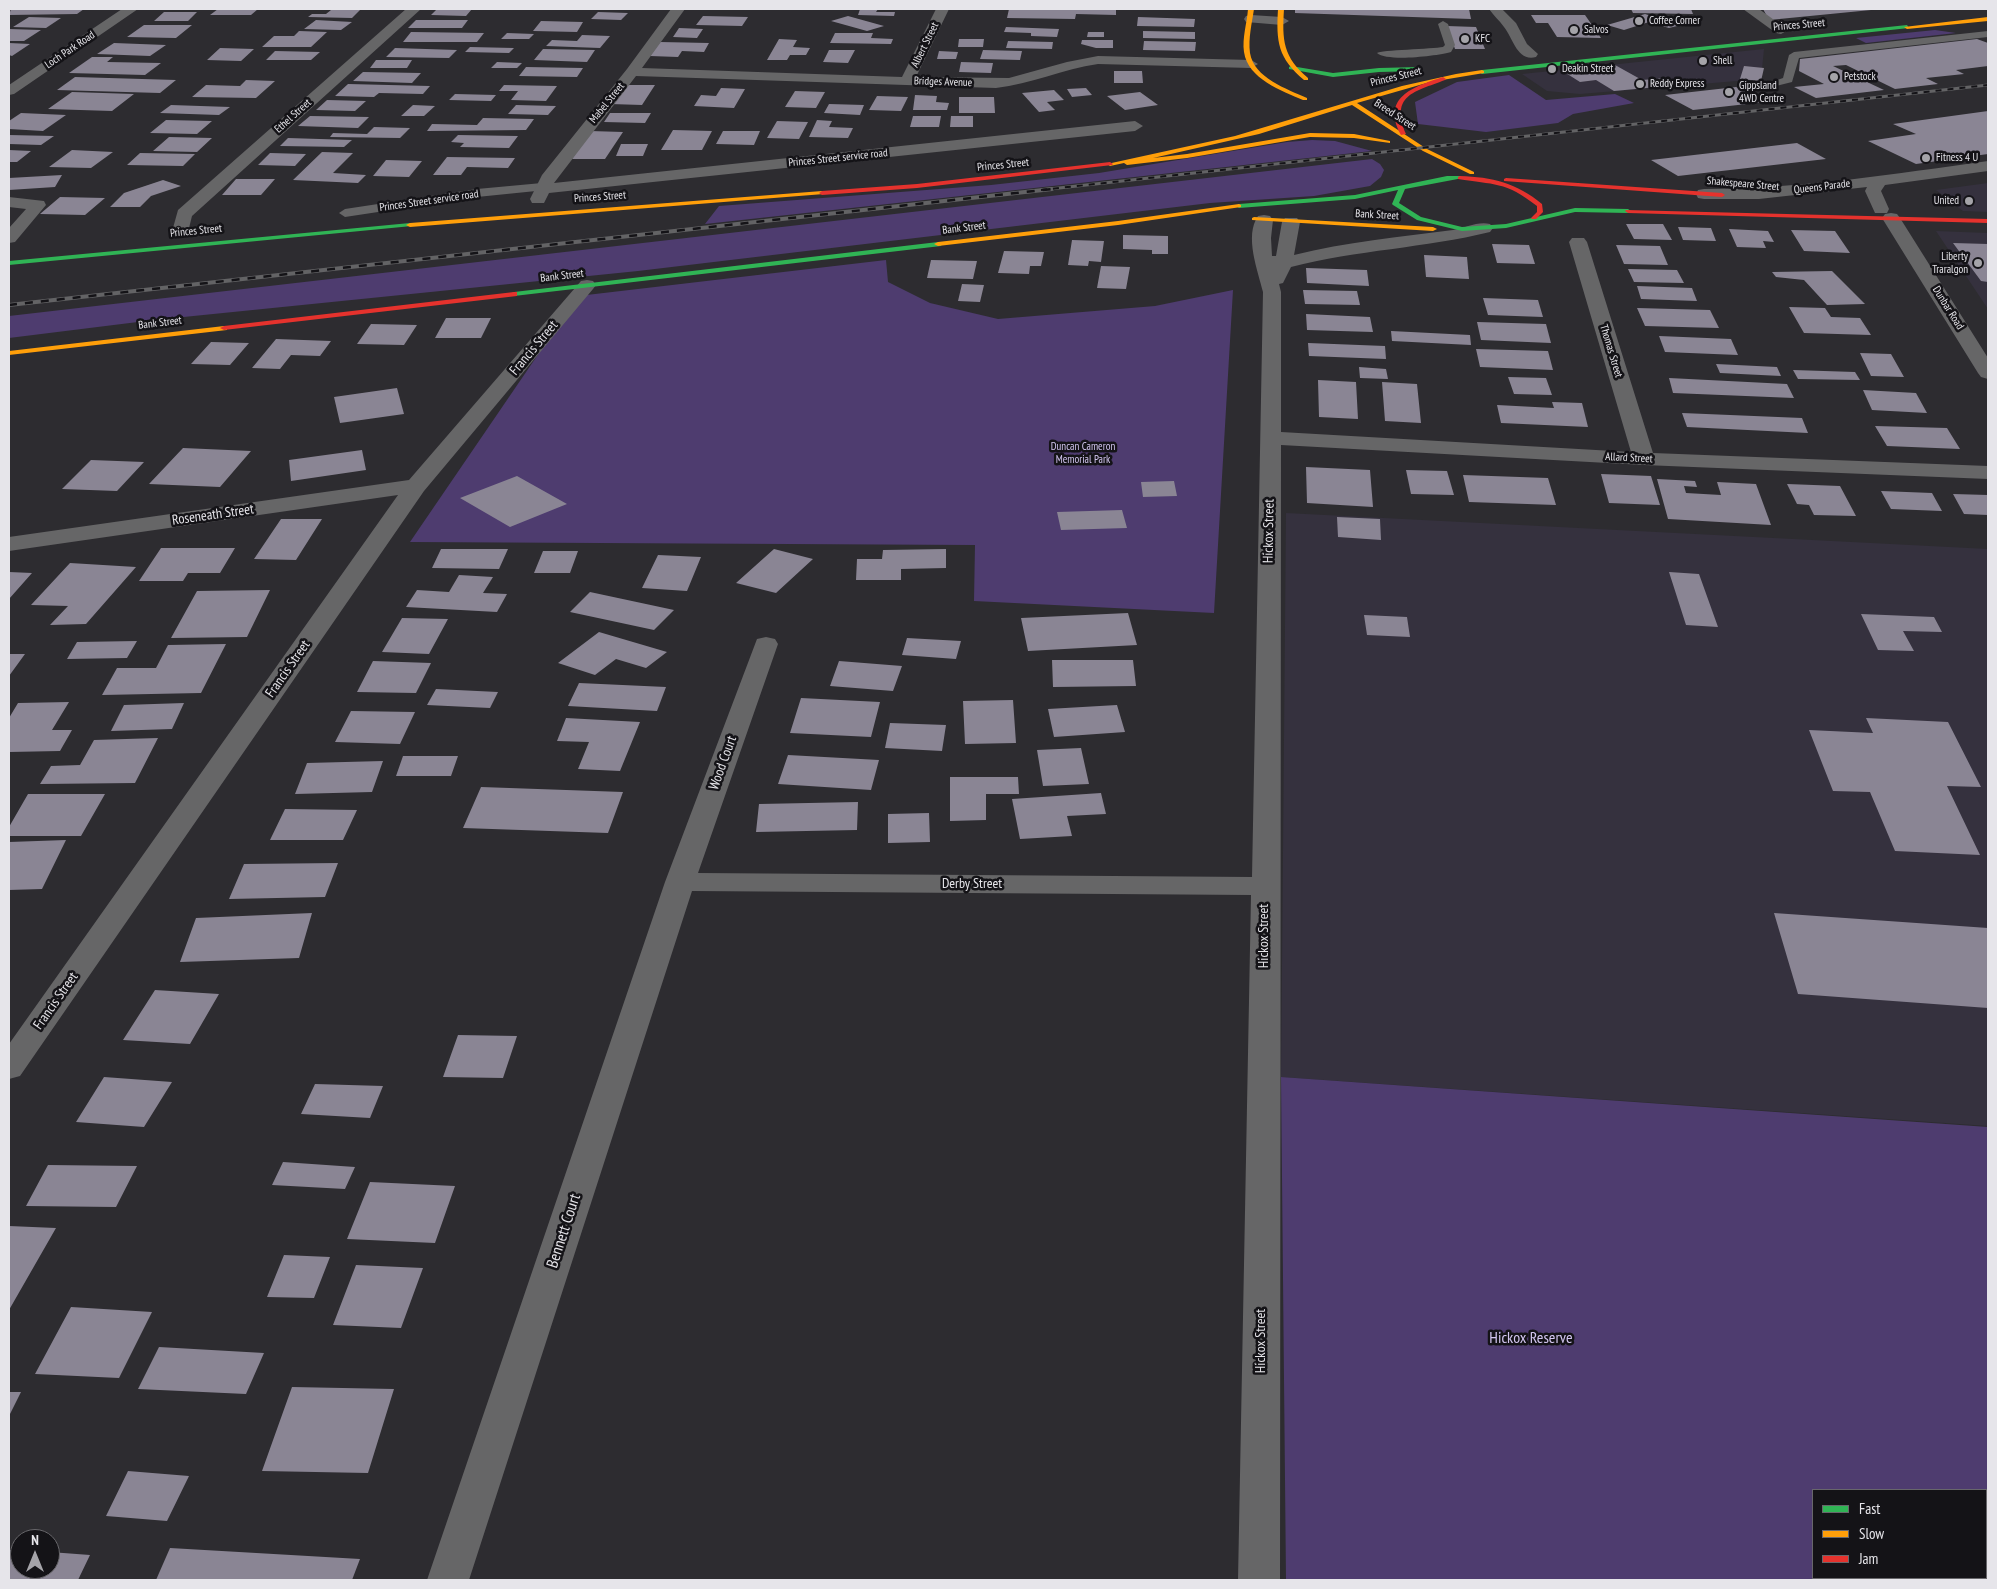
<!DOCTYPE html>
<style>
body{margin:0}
#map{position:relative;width:1997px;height:1589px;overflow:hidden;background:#2d2c30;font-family:"PT Sans Narrow",sans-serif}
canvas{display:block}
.frame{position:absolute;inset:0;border:10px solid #e6e5ea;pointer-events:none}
.legend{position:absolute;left:1812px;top:1489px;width:175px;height:90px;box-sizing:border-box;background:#141317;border:1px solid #68676b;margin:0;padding:6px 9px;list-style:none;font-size:15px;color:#e6e5ea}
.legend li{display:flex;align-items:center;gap:10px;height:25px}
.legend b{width:25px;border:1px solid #68676b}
.north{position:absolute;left:10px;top:1529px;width:50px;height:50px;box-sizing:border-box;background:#141317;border:1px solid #68676b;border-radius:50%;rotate:0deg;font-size:14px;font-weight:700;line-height:20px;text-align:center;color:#e6e5ea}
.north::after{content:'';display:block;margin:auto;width:18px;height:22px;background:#a5a4a9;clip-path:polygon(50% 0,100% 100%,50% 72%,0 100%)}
</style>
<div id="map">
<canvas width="1997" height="1589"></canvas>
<div class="frame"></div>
<ul class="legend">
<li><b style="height:6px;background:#30b455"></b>Fast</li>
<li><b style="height:6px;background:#ff9f0a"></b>Slow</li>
<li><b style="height:6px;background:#e5322d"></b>Jam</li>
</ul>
<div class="north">N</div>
</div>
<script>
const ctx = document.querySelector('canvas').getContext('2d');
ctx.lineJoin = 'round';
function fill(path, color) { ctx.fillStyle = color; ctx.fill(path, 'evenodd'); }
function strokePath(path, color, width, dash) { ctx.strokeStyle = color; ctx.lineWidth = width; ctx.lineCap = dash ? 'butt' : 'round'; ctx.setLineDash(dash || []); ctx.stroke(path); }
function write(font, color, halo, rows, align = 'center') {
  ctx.font = font + ' "PT Sans Narrow",sans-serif'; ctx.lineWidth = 5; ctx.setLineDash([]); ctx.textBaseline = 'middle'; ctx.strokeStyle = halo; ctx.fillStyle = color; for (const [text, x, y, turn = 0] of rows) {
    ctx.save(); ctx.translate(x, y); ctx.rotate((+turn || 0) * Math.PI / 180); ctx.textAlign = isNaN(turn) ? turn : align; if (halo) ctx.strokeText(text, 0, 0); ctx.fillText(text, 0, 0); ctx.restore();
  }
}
fill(new Path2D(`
 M1764,49L1761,79L1580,94L1547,91L1522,74Z
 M1988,183V212L1963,211L1936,190Z
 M1936,231L1988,233V309Z
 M1286,513L1988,549V1126L1281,1077Z`), '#35313e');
fill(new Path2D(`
 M1935,30L1956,33L1866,43L1856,38Z
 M1509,75L1546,100L1615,94L1634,103L1573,114L1558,123L1486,132L1418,124L1415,102L1457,82Z
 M1312,140L1335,141L1372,151L705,224L719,206L991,185L1099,173L1287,142Z
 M1372,159L1380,164L1384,170L1381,177L1370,186L1314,196L1210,203L638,271L154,320L9,338V316Z
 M886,260L888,282L930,303L998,319L1155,306L1233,290L1214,613L974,601L975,545L410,542L578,296Z
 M1281,1077L1988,1127V1580H1286ZM1813,1490H1986V1578H1813Z`), '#4e3c6f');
fill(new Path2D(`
 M11,9H84L77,14L9,15Z
 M218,9H258L251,15H210Z
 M437,9H472L466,16L431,15Z
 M860,9H878L876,12H895L894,16L858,15Z
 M1009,9H1116V15L1076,14L1075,19L1007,18Z
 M1295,9H1469L1471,19L1295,13Z
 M1631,9H1691L1693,14L1633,13Z
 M1763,9H1871V10L1769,20Z
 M331,10H360L352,18L308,17L312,14H326Z
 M164,12H197L188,21H154Z
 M598,12L628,13L621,20L591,19Z
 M1645,14L1681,25L1669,28L1649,22L1624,30L1607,25Z
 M1531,15H1585L1601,38L1557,37L1548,23H1536Z
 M703,16L748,17L742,26L696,25Z
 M848,16L884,26L867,31L831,21Z
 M29,17L61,18L46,28L13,27Z
 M1138,17L1195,19L1194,27L1137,26Z
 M316,20L352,22L341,30L304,29Z
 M416,20H468L462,28H408Z
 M541,21L583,22L577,32L533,31Z
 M144,25H192L176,38L127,37Z
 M1447,26L1476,27L1485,49H1455Z
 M1006,27L1059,29L1057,37L1031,36V33L1004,32Z
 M679,28L703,29L697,38L673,37Z
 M9,29L41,30L24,41H9Z
 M299,31L327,32L311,47H262L274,36H294Z
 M1143,31L1195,32V39L1143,38Z
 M411,32L484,33L477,42H403Z
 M1088,32H1104V37H1087Z
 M507,33L534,34L529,39H501Z
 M835,33H873L871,38L893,39L891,44L830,43Z
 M582,35L610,36L600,48L546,46L552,40L577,41Z
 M779,39L797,40L793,47L810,48L806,55H790L787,60H767Z
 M959,39H984L983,47H958Z
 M1977,39L1988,43V66L1956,70L1964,74L1926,78L1938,84L1895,89L1846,65L1833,66L1884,90L1816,98L1794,87L1824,84L1799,71L1800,59Z
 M1082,40H1113V48H1096L1081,44Z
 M1008,41L1053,42L1052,49L1006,48Z
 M1144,41L1196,42L1195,51L1143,50Z
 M660,42L709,43L704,52L682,51L678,57L650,56Z
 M9,43L30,44L12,56L9,55Z
 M114,43L166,45L150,56L97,54Z
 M470,47L514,48L509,53L465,52Z
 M220,48L254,49L241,61L207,60Z
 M395,48L457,50L449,58L386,57Z
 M543,49L595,50L587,62L534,60Z
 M829,50H855L848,63L823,62Z
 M983,50L1022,51L1020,60L980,59Z
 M275,51L320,52L311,60H266Z
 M939,51L958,52L956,59H937Z
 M92,57H113L107,62L161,63L145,75L69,73Z
 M376,60H412L407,68H370Z
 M497,62L522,63L517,68H491Z
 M961,62L993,63L991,73L959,72Z
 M1615,65L1642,80L1667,78L1679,85L1614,91L1596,80L1580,82L1561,70Z
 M1744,66L1764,68L1761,81L1740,79Z
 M526,67L583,68L577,77L519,76Z
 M1114,71H1142L1143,83H1114Z
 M363,72L421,73L412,83L353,81Z
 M75,77L176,80L160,93L57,90Z
 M246,80L275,81L256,98L192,97L206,85L240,86Z
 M348,84L430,86L423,94L379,93L374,97L335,96Z
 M504,85L557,86L546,101L511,100L518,91H499Z
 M624,85H655L642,105L610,104Z
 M1736,87L1765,102L1693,110L1665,95Z
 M721,88L745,89L734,108L694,106L701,95L716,96Z
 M1086,88L1092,95L1072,97L1067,89Z
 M1054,90L1064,100L1047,102L1055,110L1039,112L1022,93Z
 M795,91L825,92L816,108L785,107Z
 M72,92L134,94L112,111L48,109Z
 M1140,92L1158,105L1125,110L1107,96Z
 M455,94L496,95L491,101L449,100Z
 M915,95L937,96L936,102L949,103L947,110H913Z
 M877,96L908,97L901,111L869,110Z
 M959,97H994L995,113H959Z
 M327,100L366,101L355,111L316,110Z
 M829,104L864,105L860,115L824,113Z
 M171,105L230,107L219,115L160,113Z
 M413,105L435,106L424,116H401Z
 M516,105L556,106L548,115L508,114Z
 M1988,111V154L1916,164L1868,141L1916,134L1893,124Z
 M21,113L66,115L43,131L9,129V121Z
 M610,113H651L645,123L604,122Z
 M310,116L369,117L358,128L298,126Z
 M913,116H941L939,127H910Z
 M951,116H973V127H950Z
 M483,118L534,119L526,130L427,131L432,124L477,125Z
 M166,120L212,121L197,134L150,133Z
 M817,120L832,121L829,127L853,128L848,138L809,137Z
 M777,121L808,122L799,139L767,138Z
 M374,127L410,128L400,138L330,137L333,133L367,134Z
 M673,130L712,131L702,150H661Z
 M590,131L623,132L605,159H572Z
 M723,131H760L754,145L716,144Z
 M9,135L54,136L41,145L9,144Z
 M458,135L518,136L509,148L460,147L464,143L451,142Z
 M169,137L212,138L197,152L153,151Z
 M288,138L352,140L344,147L280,146Z
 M1797,143L1826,159L1678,176L1651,160Z
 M621,144H648L643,156H616Z
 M9,150L31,151L17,162H9Z
 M72,150L113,152L91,168L49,167Z
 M322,152L353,153L333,173L366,175L358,183L293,180Z
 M140,153L195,154L183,166L127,165Z
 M270,153L306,154L295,166L258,165Z
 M447,157L515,158L508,168L467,167L461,175H433Z
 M386,160L422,161L409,177L373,176Z
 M62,175L55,187L9,190V178Z
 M236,179H275L261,195H222Z
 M163,180L181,186L151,196L140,207H110L124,193Z
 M60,197L105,198L85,215L40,214Z
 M1626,224H1663L1672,240L1634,239Z
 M1678,227L1711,228L1716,241L1683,240Z
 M1729,229L1768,231L1774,242L1763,241L1766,248L1737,247Z
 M1791,230L1835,231L1850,253L1804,251Z
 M1123,235L1168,236V254H1152V250L1123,249Z
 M1072,240L1104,241L1101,262L1089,261L1088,266L1068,265Z
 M1953,243L1988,244V282L1981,281Z
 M1492,244L1529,245L1535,264L1497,263Z
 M1616,245L1660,246L1668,265L1624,264Z
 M1004,251L1044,252L1041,266H1030L1029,274L998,273Z
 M1424,255L1467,257L1469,279L1426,277Z
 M931,260L977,261L973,279L927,278Z
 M1101,266L1130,267L1126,289L1097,288Z
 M1306,268L1367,270L1369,286L1307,283Z
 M1628,269L1677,270L1684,283L1634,282Z
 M1832,271L1865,304L1827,305L1804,280L1776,277L1772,272Z
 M962,284L984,285L980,302L958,301Z
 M1637,286L1692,288L1697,301L1641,299Z
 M1303,290L1357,291L1360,305L1305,304Z
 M1483,298L1538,300L1543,317L1488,315Z
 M1789,307L1825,308L1831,317L1860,318L1871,335L1804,333Z
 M1637,308L1710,310L1719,328L1645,326Z
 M1306,314L1370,317L1373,332L1307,330Z
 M446,318H491L481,338H435Z
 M1477,322L1546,324L1551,343L1481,340Z
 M371,324L417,325L404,345L357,344Z
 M1391,331L1470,335L1471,345L1392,341Z
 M1659,336L1731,339L1738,355L1665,352Z
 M276,339L331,341L320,356L291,355L280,369L252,368Z
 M211,342L249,343L230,365L191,364Z
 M1308,343L1385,346L1386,359L1309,356Z
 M1476,349L1548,351L1553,370L1480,367Z
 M1860,353L1891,354L1904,377L1871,376Z
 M1716,364L1777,367L1781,376L1720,373Z
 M1359,367L1386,369L1388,379L1360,378Z
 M1793,370L1855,372L1860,380L1798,379Z
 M1508,377L1546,378L1552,395L1514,394Z
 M1669,378L1787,384L1794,398L1673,393Z
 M1318,380L1356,382L1358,419L1319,417Z
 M1382,382L1417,384L1421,423L1385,421Z
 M397,388L404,414L340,423L334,397Z
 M1863,390L1916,393L1927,413L1872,410Z
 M1552,402L1582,403L1588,427L1501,423L1497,405L1554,408Z
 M1682,413L1802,418L1808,433L1687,427Z
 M1875,426L1947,428L1960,449L1887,446Z
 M183,448L251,451L220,487L149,484Z
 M362,450L366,470L291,481L289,460Z
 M91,460L144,462L117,491L62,489Z
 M1306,467L1370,470L1373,507L1307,503Z
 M1406,470L1447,471L1454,495L1411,494Z
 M1601,474L1651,476L1660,505L1609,503Z
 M1463,475L1548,478L1556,505L1469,502Z
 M517,476L567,504L510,527L460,498Z
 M1657,479L1695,481L1697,487L1684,486L1686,493L1721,495L1717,482L1756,484L1771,525L1668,519Z
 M1174,481L1177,496L1143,497L1141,482Z
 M1787,484L1840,486L1856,516L1814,515L1809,505L1797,504Z
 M1881,491L1932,493L1942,511L1891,509Z
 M1953,494L1988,495V515L1964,514Z
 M1122,510L1127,528L1061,530L1057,512Z
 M1337,517L1380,519L1381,540L1338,537Z
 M281,519H322L296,560L254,559Z
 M161,548H235L220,573H188L183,581H139Z
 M441,549H508L499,569L432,568Z
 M774,549L813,559L776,593L736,583Z
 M946,549V568L901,569V580H856L857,559H882L883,550Z
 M543,551H578L570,573H534Z
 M658,555L701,557L687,591L642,588Z
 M70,563L136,567L86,624L50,625L68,606L31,605Z
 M9,572L32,573L9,599Z
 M1669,572L1699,574L1718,627L1686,625Z
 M459,575L493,577L483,593L507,594L497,612L406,607L417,590L449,592Z
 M270,590L247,637L171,638L197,591Z
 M590,592L674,610L654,630L570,612Z
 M1128,613L1137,645L1028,651L1021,618Z
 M1861,614L1934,617L1942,632L1903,631L1914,651L1878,650Z
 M1364,615L1407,617L1410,637L1367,635Z
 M402,618L448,619L429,654L382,652Z
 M599,632L667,652L646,668L616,659L595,675L558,663Z
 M907,638L961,641L956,659L902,655Z
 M137,641L127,658L67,659L77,642Z
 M226,644L201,693L102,695L117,668H156L168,645Z
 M9,654H25L9,676Z
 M1052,660H1133L1136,686L1053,687Z
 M373,661L431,663L416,693L357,692Z
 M839,661L902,666L893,691L830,686Z
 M579,683L666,687L657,711L568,706Z
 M436,689L498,692L490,708L427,705Z
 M801,698L880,702L871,737L790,733Z
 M1013,700L1016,743L965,744L963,701Z
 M69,702L52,730H72L60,751L9,752V718L18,703Z
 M184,703L172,729L111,731L124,705Z
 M1117,705L1125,732L1054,737L1048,709Z
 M351,711L415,712L400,744L335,742Z
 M566,718L640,722L620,771L578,769L589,742L557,741Z
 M1866,718L1948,722L1981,787L1947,786L1980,855L1895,851L1870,792L1833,791L1809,730L1873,733Z
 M890,723L946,725L942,751L885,748Z
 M158,738L135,783L40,784L51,766L80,765L94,740Z
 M1081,748L1089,784L1043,786L1037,750Z
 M788,755L879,760L871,790L778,784Z
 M403,756H458L451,776H396Z
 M383,761L372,792L295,794L307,763Z
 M950,777H1018L1019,794H986V820L950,821Z
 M481,787L623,792L608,833L463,828Z
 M1101,793L1106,814L1067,816L1072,836L1020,839L1012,799Z
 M28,794H105L81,836H9V827Z
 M858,802L857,830L756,832L759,804Z
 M285,809L357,810L343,840H270Z
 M929,813L930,842L888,843V814Z
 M66,840L42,889L9,890V842Z
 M338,863L325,897L229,899L244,864Z
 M312,913L299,958L180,962L196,918Z
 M1774,913L1988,928V1008L1798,994Z
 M155,990L219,994L190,1044L123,1040Z
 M458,1035L517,1036L503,1078L443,1077Z
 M104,1077L172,1082L144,1127L76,1122Z
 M315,1084L383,1086L370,1118L301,1114Z
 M283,1162L355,1167L345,1189L272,1185Z
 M48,1165L137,1166L116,1207L26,1206Z
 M370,1182L455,1186L435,1243L347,1239Z
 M9,1226L56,1228L9,1310Z
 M284,1255L330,1257L314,1298L267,1297Z
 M356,1265L423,1268L401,1328L333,1325Z
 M71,1307L152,1312L119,1378L35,1374Z
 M159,1347L264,1353L246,1394L138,1389Z
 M292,1387L394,1389L368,1473L262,1471Z
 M9,1392H21L9,1416Z
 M128,1471L189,1476L167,1521L106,1516Z
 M170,1548L360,1559L352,1580H156Z
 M9,1550H20V1569H50V1552L90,1555L78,1580H9Z`), '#8a8594');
fill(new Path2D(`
 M1443,21L1448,24L1455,45L1451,52C1437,56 1387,62 1377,53C1380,50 1433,49 1443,47L1445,45L1438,24Z
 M1988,31V37L1799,58L1792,82L1768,88L1763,85L1783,78L1789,55L1794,52Z
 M542,183L548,187L546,190L477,197L345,217L339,213L345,209L477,189Z`), '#666667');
fill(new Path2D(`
 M122,9H138L14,94L9,95V85Z
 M406,9H421L192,216L188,232H176L173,228L178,210Z
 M671,9H685L642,68L902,77L936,9H949L916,77L1009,78L1067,62L1098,56L1251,60L1258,64L1251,68L1098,64C1063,69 1031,84 996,88L636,76L554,183L1135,121L1143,126L1135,131L549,193L544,203H532L530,199L542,175L627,69Z
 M1489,9H1502L1516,23L1527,44L1538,54L1536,57C1517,62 1513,38 1504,27C1499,20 1493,15 1489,9Z
 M1743,9H1759L1788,30L1781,34L1776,33Z
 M1251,15L1282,17L1289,21L1282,25L1246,22L1244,19L1246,16Z
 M1988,161V171L1885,185L1881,191L1889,209L1887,213H1875L1865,191L1867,187L1759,199H1704L1698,198L1696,194L1698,190L1704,189C1799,189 1894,174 1988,161Z
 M9,197L44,201L46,205L15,242L9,243V228L26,209L9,207Z
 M1891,213L1897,214L1900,218L1988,358V379L1981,377L1978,373L1882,218L1885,214Z
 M1264,215L1270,216L1273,220L1271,238L1272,256H1276L1282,222L1285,218H1297L1300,222L1294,255C1346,242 1400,237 1453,230C1465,228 1478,221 1490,224L1493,228L1490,232C1425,248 1357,250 1291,267L1283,283L1279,284L1281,292V432L1631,452L1569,242L1572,238H1584L1587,242L1653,453L1988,466V479L1644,465L1281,445L1280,1580H1238L1251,895L692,891L469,1580H427L665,882L757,639L766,637L775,639L778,644L698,873L1252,877L1263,292C1258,271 1244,236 1258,216Z
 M587,280L593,281L596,285L593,289L424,491L20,1076L9,1079V1044L398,495L9,551V537L409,480L581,281Z`), '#666667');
fill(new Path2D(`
 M1907,25L1909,28L1482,74L1479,72L1482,70Z
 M1291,66L1333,73L1379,68L1419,67L1422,69L1419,71L1379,72L1333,77L1289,69V67Z
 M1447,176H1460L1463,178L1405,189L1399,203L1421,217L1462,227L1506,224L1575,208L1628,209L1631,211L1628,213L1575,212L1506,228L1462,231L1417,220L1393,205L1392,204L1398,190L1355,199L1239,208L1236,206L1239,204L1355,195Z
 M410,223L412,224V226L9,265V261Z
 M938,242L942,244L941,246L514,296L510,294L514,292Z`), '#30b455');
fill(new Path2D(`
 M1248,9H1254C1252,23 1248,38 1250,53C1254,78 1287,89 1307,98V100H1303C1282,91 1248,79 1244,52C1242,38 1247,23 1248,9Z
 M1278,9H1284C1282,40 1283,57 1308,78V80H1304C1278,58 1276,42 1278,9Z
 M1988,17V21L1907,29L1904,27Z
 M1482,70L1484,71V73L1430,82L1357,103L1427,149L1474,172V174H1470L1423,151L1352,105L1259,134L1153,158L1187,154L1310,133L1354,134L1390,141V143L1354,138L1310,137L1187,158L1127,165L1124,163L1110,166L1107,164L1235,136L1402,86L1456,74Z
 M822,191L824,192V194L410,227L406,225L410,223Z
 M1239,204L1241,205V207L1118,225L938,246L934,244L938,242L1118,221Z
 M1254,217L1433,227L1437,229L1433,231L1252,220V218Z
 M224,326H227V330L9,355V351Z`), '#ff9f0a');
fill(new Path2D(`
 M1443,77L1446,79L1445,80C1414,92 1390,95 1406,134L1401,135C1381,98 1412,87 1443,77Z
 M1110,162L1113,164L1112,165L917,188L822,195L819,193L822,191L917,184Z
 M1460,176C1492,177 1517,183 1542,204L1543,212L1536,219H1532L1531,218L1537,212V206C1505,181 1494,185 1458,179V177Z
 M1506,178L1722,193L1725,195L1722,197L1504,181V179Z
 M1626,210L1988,219V223L1628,213L1625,211Z
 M514,292H517V296L224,330L220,328L224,326Z`), '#e5322d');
const railFar1 = new Path2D(`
 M1041,190L1988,85`);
const rail = new Path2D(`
 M9,305L1052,189`);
strokePath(railFar1, '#636365', 3);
strokePath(rail, '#636365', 4);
strokePath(railFar1, '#141317', 2, [6]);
strokePath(rail, '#141317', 2.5, [8]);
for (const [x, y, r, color] of [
 [1639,21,5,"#a5a4a9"],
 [1574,30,5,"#a5a4a9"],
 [1465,39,5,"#a5a4a9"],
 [1703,61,5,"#a5a4a9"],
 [1552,69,5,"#a5a4a9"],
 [1834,77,5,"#a5a4a9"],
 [1640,84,5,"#a5a4a9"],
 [1729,92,5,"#a5a4a9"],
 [1926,158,5,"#a5a4a9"],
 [1969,201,5,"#a5a4a9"],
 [1978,263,5,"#a5a4a9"]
]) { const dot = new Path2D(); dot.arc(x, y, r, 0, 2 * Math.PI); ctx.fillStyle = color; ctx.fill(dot); strokePath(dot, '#141317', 2); }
write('11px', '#e6e5ea', '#141317', [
 ["Coffee Corner",1649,21],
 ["Salvos",1584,30],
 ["KFC",1475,39],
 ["Shell",1713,61],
 ["Deakin Street",1562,69],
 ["Petstock",1844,77],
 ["Reddy Express",1650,84],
 ["Gippsland",1739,86],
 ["4WD Centre",1739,99],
 ["Fitness 4 U",1936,158],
 ["United",1959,201,"right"],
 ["Liberty",1968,257,"right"],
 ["Traralgon",1968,270,"right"]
], 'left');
write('11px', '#e6e5ea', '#141317', [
 ["Princes Street",1799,25,-5],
 ["Albert Street",925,45,-64],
 ["Loch Park Road",70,50,-34],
 ["Princes Street",1396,77,-14],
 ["Bridges Avenue",943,82,2],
 ["Mabel Street",607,103,-51],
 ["Breed Street",1395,115,33],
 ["Ethel Street",293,116,-42],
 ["Princes Street service road",838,158,-6],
 ["Princes Street",1003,165,-6],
 ["Shakespeare Street",1743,184,5],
 ["Queens Parade",1822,187,-7],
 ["Princes Street",600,197,-4],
 ["Princes Street service road",429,201,-8],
 ["Bank Street",1377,215,3],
 ["Bank Street",964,228,-7],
 ["Princes Street",196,231,-6],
 ["Bank Street",562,276,-7],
 ["Dunbar Road",1948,308,58],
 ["Bank Street",160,323,-7],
 ["Thomas Street",1611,351,73],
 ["Allard Street",1629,458,3]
]);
write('11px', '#d3c6f0', '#141317', [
 ["Duncan Cameron",1083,447],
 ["Memorial Park",1083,460]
]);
write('14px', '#e6e5ea', '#141317', [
 ["Francis Street",534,348,-50],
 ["Roseneath Street",213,515,-8],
 ["Hickox Street",1269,531,-89],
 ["Francis Street",288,669,-55],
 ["Wood Court",723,763,-70],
 ["Derby Street",972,884],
 ["Hickox Street",1264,936,-90],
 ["Francis Street",56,1001,-55],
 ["Hickox Street",1261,1341,-90]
]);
write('16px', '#e6e5ea', '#141317', [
 ["Bennett Court",564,1231,-72]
]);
write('16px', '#d3c6f0', '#141317', [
 ["Hickox Reserve",1531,1338]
]);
</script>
